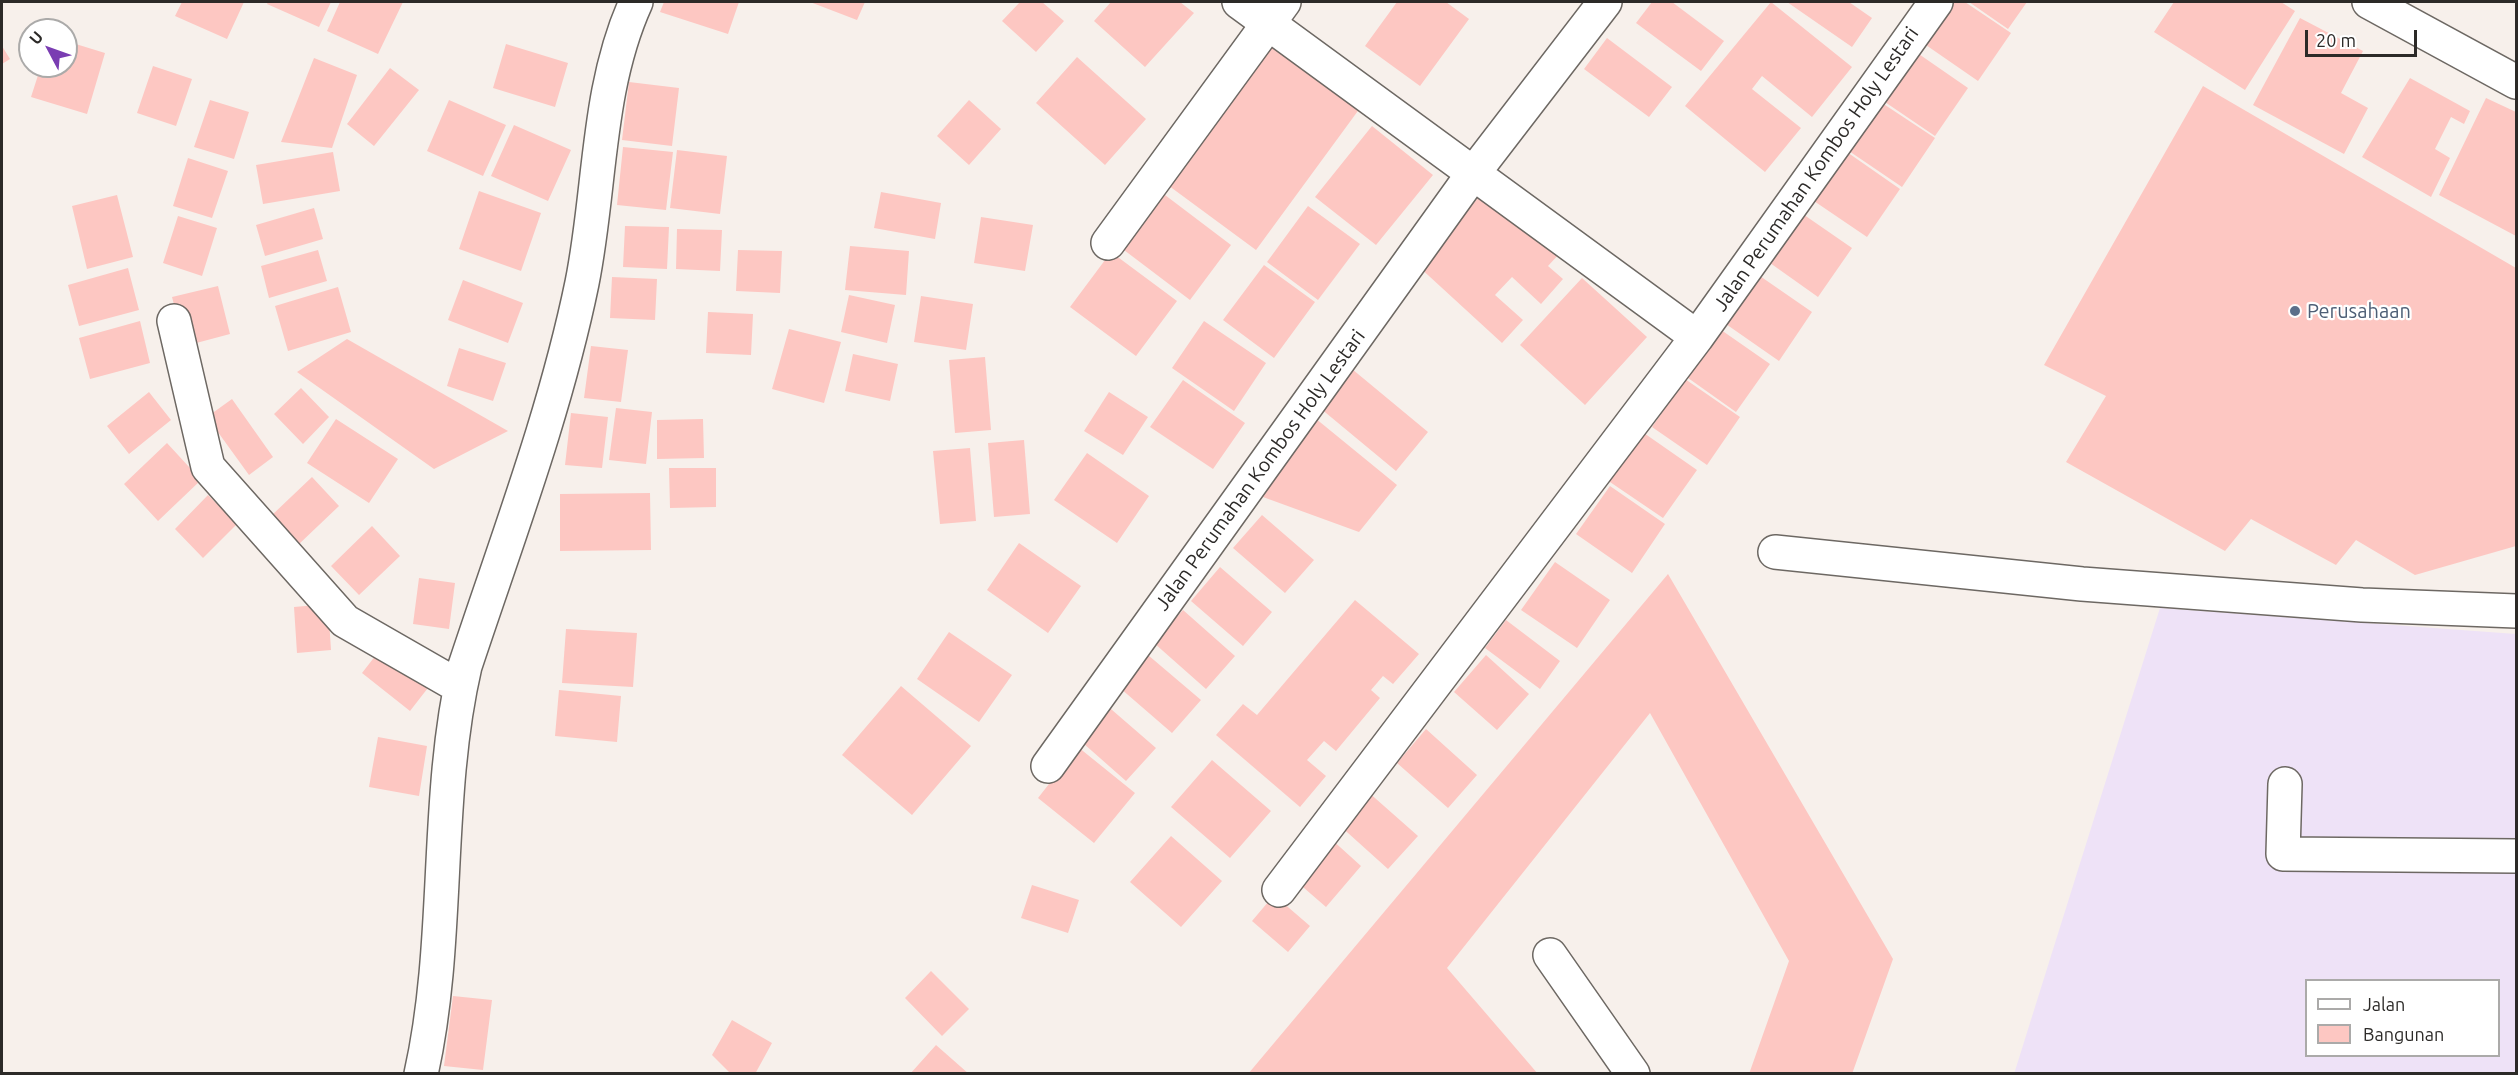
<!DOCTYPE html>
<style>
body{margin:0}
#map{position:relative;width:2518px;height:1075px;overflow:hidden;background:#f7f0eb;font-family:Ubuntu,sans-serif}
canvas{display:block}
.frame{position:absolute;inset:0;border:3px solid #2c2a28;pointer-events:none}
.legend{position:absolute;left:2305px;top:979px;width:195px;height:78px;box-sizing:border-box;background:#fff;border:2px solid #abaaa9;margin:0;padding:8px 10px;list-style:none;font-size:18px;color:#2c2a28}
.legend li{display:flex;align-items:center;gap:12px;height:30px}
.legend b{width:30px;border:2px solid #abaaa9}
.north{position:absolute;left:18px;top:18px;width:60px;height:60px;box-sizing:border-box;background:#fff;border:2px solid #abaaa9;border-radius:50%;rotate:311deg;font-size:16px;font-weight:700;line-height:24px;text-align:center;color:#2c2a28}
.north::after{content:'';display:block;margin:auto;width:21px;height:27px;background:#7a3db2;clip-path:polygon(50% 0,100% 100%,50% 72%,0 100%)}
.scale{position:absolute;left:2305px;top:30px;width:112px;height:27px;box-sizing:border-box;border:3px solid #2c2a28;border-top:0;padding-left:8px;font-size:18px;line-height:21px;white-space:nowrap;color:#2c2a28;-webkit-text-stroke:4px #fff;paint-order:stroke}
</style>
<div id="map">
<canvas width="2518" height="1075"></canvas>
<div class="frame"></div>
<ul class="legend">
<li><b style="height:8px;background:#fff"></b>Jalan</li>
<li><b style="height:16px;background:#fdc7c2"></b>Bangunan</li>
</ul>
<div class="north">U</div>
<div class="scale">20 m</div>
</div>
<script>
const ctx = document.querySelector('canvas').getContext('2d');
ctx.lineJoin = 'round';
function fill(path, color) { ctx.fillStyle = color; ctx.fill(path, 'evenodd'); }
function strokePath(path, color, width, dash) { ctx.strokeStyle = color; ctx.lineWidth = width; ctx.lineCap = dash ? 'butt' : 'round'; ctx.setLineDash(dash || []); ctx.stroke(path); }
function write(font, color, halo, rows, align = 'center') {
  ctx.font = font + ' Ubuntu,sans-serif'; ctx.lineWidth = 4.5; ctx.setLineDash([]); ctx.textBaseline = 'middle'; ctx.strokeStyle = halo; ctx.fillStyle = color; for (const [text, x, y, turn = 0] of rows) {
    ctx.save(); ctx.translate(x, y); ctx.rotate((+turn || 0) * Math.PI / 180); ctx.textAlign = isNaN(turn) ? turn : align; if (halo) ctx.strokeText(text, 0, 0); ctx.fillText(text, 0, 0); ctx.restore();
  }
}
fill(new Path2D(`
 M2160,608L2516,634V1073L2014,1074ZM2306,980H2498V1056H2306Z`), '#eee2f7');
fill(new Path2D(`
 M182,2H244L227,39L175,16Z
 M268,2H331L319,27L267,4Z
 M340,2H403L378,54L327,31Z
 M664,2H739L728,34L660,12Z
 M810,2H865L857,20Z
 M1020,2H1042L1064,21L1036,52L1002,21Z
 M1111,2H1180L1194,13L1145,67L1094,21Z
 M1397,2H1446L1469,19L1420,86L1365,46Z
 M1652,2H1672L1724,41L1701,71L1636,23Z
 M1771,2L1852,67L1812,117L1762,76L1752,89L1801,128L1765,172L1685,106Z
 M1787,2H1849L1872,18L1852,47Z
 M1951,2H1965L2011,33L1978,81L1923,43Z
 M1969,2H2027L2008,29Z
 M2174,2H2281L2295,11L2245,90L2154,32Z
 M2300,18L2363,51L2341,93L2368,108L2344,154L2253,105Z
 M1268,35L1363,104L1256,250L1161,180Z
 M1607,38L1672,87L1649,117L1584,69Z
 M66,41L105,53L87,114L31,97L41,66H66Z
 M506,44L568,63L555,107L493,88Z
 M2,46L10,59L2,64Z
 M1913,50L1968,88L1935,136L1879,98Z
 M1077,57L1146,119L1105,165L1036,103Z
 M314,58L357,75L332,148L281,142Z
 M153,66L192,79L176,126L137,113Z
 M390,68L419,90L374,146L347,124Z
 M2410,78L2470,111L2464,124L2451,117L2435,149L2450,158L2431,197L2362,157Z
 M629,82L679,88L672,146L622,140Z
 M2203,86L2516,268V546L2415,575L2356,540L2336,565L2251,519L2225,551L2066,462L2106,396L2044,365Z
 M2486,98L2516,112V236L2439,195Z
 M210,100L249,112L234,159L194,147Z
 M449,100L506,125L483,176L427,151Z
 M969,100L1001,129L969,165L937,136Z
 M1879,101L1935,138L1902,187L1846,149Z
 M514,125L571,150L548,201L491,176Z
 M1372,126L1433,175L1376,245L1315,197Z
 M623,147L673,152L666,210L617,205Z
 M677,150L727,156L720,214L670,208Z
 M1844,150L1900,189L1867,237L1811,199Z
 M333,152L340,191L263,204L256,165Z
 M188,158L228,171L212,218L173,206Z
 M479,191L541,213L521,271L459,249Z
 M881,192L941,203L935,239L874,228Z
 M117,195L133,257L87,269L72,206Z
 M1165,195L1231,245L1190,300L1124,250Z
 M1481,195L1510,222L1518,213L1560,253L1548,266L1563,279L1541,304L1512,277L1495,295L1523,320L1502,343L1417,265Z
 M1308,206L1360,244L1318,300L1267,262Z
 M314,208L323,239L265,256L256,225Z
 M1797,210L1852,248L1818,297L1763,258Z
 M178,216L217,228L202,276L163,263Z
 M981,217L1033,225L1025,271L974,263Z
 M625,226L669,227L667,269L623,267Z
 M677,229L722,230L720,271L676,269Z
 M850,246L909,251L906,295L845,290Z
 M318,250L327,281L269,298L261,266Z
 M738,250L782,251L780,293L736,291Z
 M1111,252L1177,301L1136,356L1070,307Z
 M1264,265L1315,302L1274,358L1223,320Z
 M128,268L139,310L79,326L68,285Z
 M1757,274L1812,312L1779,361L1723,322Z
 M612,277L657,279L655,320L610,318Z
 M1582,278L1647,337L1585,405L1520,345Z
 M463,280L523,303L508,343L448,320Z
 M218,286L230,334L185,346L172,297Z
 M338,287L351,332L288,351L275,306Z
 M849,295L895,305L887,343L841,332Z
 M921,296L973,304L966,350L914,342Z
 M708,312L753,314L751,355L706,353Z
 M140,321L150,363L90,379L79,338Z
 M1204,321L1266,363L1234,411L1172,368Z
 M1714,325L1770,364L1736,412L1681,373Z
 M789,329L841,342L824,403L772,389Z
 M347,339L508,431L434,469L297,372Z
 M591,346L628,350L621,402L584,398Z
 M459,348L506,363L493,401L447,386Z
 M853,354L898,364L890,401L845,391Z
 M985,357L991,430L955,433L949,360Z
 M1352,369L1428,432L1396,471L1320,408Z
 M1685,379L1740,417L1707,465L1652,427Z
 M1183,380L1245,423L1213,469L1150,427Z
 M301,388L329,417L303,444L274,414Z
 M149,392L171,420L129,454L107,426Z
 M1109,392L1148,417L1123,455L1084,431Z
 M232,399L273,457L249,475L207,417Z
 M616,408L652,412L646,464L609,460Z
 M571,413L608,417L602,468L565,465Z
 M1315,418L1397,485L1359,532L1252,493Z
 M336,419L398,459L369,503L307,463Z
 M703,419L704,458L657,459V420Z
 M1641,431L1697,470L1663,518L1607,480Z
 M1024,440L1030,514L994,517L988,443Z
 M167,443L201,480L158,521L124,484Z
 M970,448L976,521L940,524L933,451Z
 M1087,453L1149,496L1117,543L1054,500Z
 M669,468H716V507L670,508Z
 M312,477L339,506L298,545L271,516Z
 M1610,486L1665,524L1632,573L1576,534Z
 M650,493L651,550L560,551V494Z
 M208,495L237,524L203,558L175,529Z
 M1262,515L1314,560L1285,593L1233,548Z
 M372,526L400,556L359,595L331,566Z
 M1019,543L1081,586L1048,633L987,590Z
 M1555,562L1610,600L1577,648L1521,610Z
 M1220,567L1272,612L1243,646L1191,601Z
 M1668,574L1893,959L1852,1074H1749L1789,961L1650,713L1447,968L1538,1074H1248Z
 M419,578L455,583L449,629L413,624Z
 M1355,600L1419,654L1393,684L1383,676L1371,690L1380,698L1336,751L1324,741L1307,760L1326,776L1300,807L1216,735L1243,704L1257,715Z
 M328,604L331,650L297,653L294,607Z
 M1183,610L1235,656L1206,689L1154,643Z
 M1506,620L1560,661L1540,689L1485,648Z
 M566,629L637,633L633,687L562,683Z
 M949,632L1012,675L979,722L917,679Z
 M383,646L431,684L410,711L362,673Z
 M1148,655L1201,700L1172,733L1120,688Z
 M1486,655L1529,694L1497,730L1454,692Z
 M901,686L971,746L912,815L842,755Z
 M559,690L621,696L617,742L555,736Z
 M1104,703L1156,748L1126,781L1075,736Z
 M1426,729L1477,775L1448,808L1397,763Z
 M378,737L427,746L419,796L369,787Z
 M1078,747L1135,793L1094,843L1038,798Z
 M1212,760L1271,811L1230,858L1171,807Z
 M1367,791L1418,836L1388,869L1338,824Z
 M1171,836L1222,881L1181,927L1130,882Z
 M1330,838L1361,866L1326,907L1296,881Z
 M1032,885L1079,900L1068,933L1021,918Z
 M1274,895L1310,926L1288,952L1252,921Z
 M931,971L969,1009L942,1036L905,998Z
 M453,996L492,1000L483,1070L444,1066Z
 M732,1020L772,1043L755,1074H731L712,1055Z
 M936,1045L969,1074H910Z`), '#fdc7c2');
const minor = new Path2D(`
 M1239,2L1697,337
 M2369,2L2516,82
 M1108,243L1284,2
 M174,321L208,467L345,621L460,687
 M1775,552L2082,584L2362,605L2516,611
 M1048,766L1472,175L1605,2
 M2285,784L2283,854L2516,856
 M1279,890L1697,337L1936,2
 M1550,955L1633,1074
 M421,1074C451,940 434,799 465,666C507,539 555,414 582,283C601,189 596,90 636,2`);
strokePath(minor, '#6d6863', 36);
strokePath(minor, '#fff', 33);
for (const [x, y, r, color] of [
 [2295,311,6,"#5c6f8a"]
]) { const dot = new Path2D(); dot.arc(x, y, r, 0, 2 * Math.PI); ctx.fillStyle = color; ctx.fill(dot); strokePath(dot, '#fff', 2); }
write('20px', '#2c2a28', '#fff', [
 ["Jalan Perumahan Kombos Holy Lestari",1816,169,-55],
 ["Jalan Perumahan Kombos Holy Lestari",1260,470,-54]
]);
write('20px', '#4e5e75', '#fff', [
 ["Perusahaan",2307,311]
], 'left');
</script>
